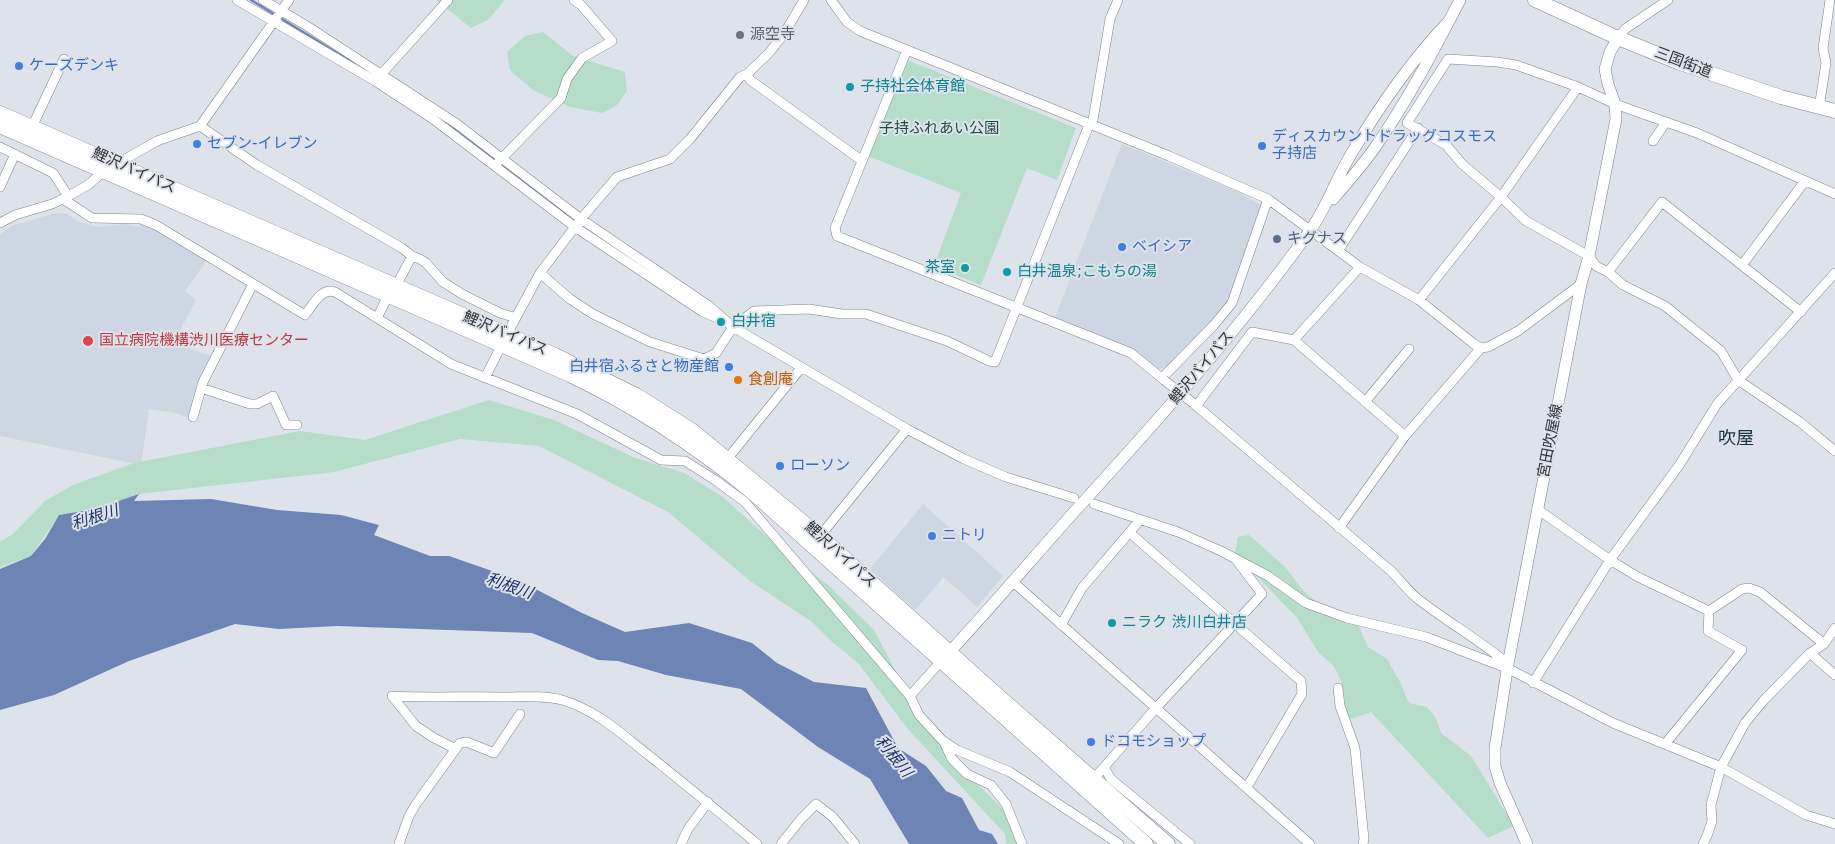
<!DOCTYPE html>
<meta charset="utf-8">
<style>
body{margin:0}
canvas{display:block;background:#dee2ea}
</style>
<canvas width="1835" height="844"></canvas>
<script>
const ctx = document.querySelector('canvas').getContext('2d');
ctx.lineJoin = 'round';
function fill(path, color) { ctx.fillStyle = color; ctx.fill(path, 'evenodd'); }
function strokePath(path, color, width, dash) { ctx.strokeStyle = color; ctx.lineWidth = width; ctx.lineCap = dash ? 'butt' : 'round'; ctx.setLineDash(dash || []); ctx.stroke(path); }
function write(font, color, halo, rows, align = 'center') {
  ctx.font = font + ' "DejaVu Sans","Noto Sans JP",sans-serif'; ctx.lineWidth = 4; ctx.setLineDash([]); ctx.textBaseline = 'middle'; ctx.strokeStyle = halo; ctx.fillStyle = color; for (const [text, x, y, turn = 0] of rows) {
    ctx.save(); ctx.translate(x, y); ctx.rotate((+turn || 0) * Math.PI / 180); ctx.textAlign = isNaN(turn) ? turn : align; if (halo) ctx.strokeText(text, 0, 0); ctx.fillText(text, 0, 0); ctx.restore();
  }
}
fill(new Path2D(`
 M1122,144L1234,190L1261,205L1229,300L1210,326L1167,368L1158,369L1137,352L1054,320Z
 M57,213L67,214L78,221L97,227L125,224L139,227L141,224L158,231L207,260L185,291L196,300L176,338V344L211,356L200,380L190,419L177,413L149,409L141,465L0,436V234L13,225Z
 M923,504L1003,576L977,607L944,577L915,610L870,569Z`), '#ced6e3');
fill(new Path2D(`
 M436,0H503L504,1L488,20L471,28Z
 M543,32L573,56L625,72L627,91L617,105L602,113L570,107L533,90L510,70L507,52L525,36Z
 M907,60L1076,128L1057,180L1027,168L981,285L934,266L961,193L868,156Z
 M489,400L554,420L633,457L684,473L723,497L757,528L829,586L874,630L919,715L955,762L1004,810L1019,844H1006L1005,834L907,728L858,663L830,640L812,622L750,581L668,512L539,446L460,439L334,472L139,494L95,509L59,515L31,556L0,567V542L13,534L45,501L73,485L134,463L300,431L365,440Z
 M1249,535L1285,567L1306,594L1345,621L1358,624L1368,647L1387,659L1400,682L1409,703L1427,707L1436,718L1441,733L1471,756L1514,826L1488,838L1371,712L1348,720L1342,683L1334,666L1318,652L1298,619L1235,553L1238,537Z`), '#b5ddca');
fill(new Path2D(`
 M139,494L134,501L211,499L277,510L341,515L379,525L374,535L430,556H449L518,580L582,613L625,632L689,623L752,643L777,663L814,682L866,688L898,748L926,766L946,791L962,798L979,830L992,834L998,844H909L870,779L818,747L741,689L666,675L618,661L598,660L532,633L337,626L279,629L235,624L129,661L54,695L0,710V569L31,556L45,539L59,515L95,509Z`), '#6d84b4');
strokePath(new Path2D(`
 M251,0L363,69
 M443,121L562,212`), '#6d84b4', 2.5);
const minor = new Path2D(`
 M237,0L375,81L433,119L575,227L703,312L720,319
 M263,0L307,26L457,124L581,219L709,306L733,327L907,429L964,459L1006,477L1074,498
 M831,0L847,22L860,31L1169,156L1268,199L1360,267L1419,300L1474,344L1481,348L1488,347L1518,331L1581,284
 M1618,38L1625,29L1668,0
 M907,50L835,228L837,236L1131,353L1164,380
 M747,74L750,80L861,160
 M378,78L448,0
 M1819,108L1826,63L1823,48L1830,0
 M200,126L257,165L402,248L412,256L420,259L426,263L443,282L462,294L500,313L516,318
 M32,127L64,59
 M1653,141L1666,122
 M0,147L53,173L68,196
 M499,161L561,98L567,79L582,58L612,41L581,5L574,0
 M0,187L15,154
 M1835,194L1697,133L1615,104L1578,87L1516,65L1497,62L1448,59L1407,123L1446,145L1462,164L1501,197L1526,221L1589,256L1596,266L1608,272L1623,285L1665,306L1721,351L1738,380L1800,422L1835,451
 M63,199L92,218L141,219L156,225L305,315C313,305 321,287 335,292L451,364L577,414L661,460L685,461L715,480L745,502L910,696L919,715L942,740L957,750L1010,772L1119,844
 M0,223L15,215L52,204L63,199L88,185L104,171L157,141L200,126L289,0
 M1338,251L1418,128
 M1742,265L1805,181
 M1608,272L1662,202L1801,312
 M540,273L570,299L593,314L650,342L704,359L716,353L733,327L754,311L809,309L842,314H866L947,341L989,361L995,362L1089,125L1093,120L1110,19L1118,0
 M396,286L412,256
 M1419,300L1501,197L1578,87
 M377,318L388,296
 M507,334L540,273L581,219L617,177L670,159L690,139L740,77L747,74L768,54L784,34L804,0
 M1294,340L1360,267
 M485,378L501,346
 M1162,378L1214,325L1232,303L1268,199
 M201,388L250,404H257L273,396L286,425H297
 M1365,402L1409,349
 M1193,403L1391,571C1400,580 1408,591 1418,599C1447,622 1480,640 1508,664
 M1196,406L1252,332L1294,340L1405,436
 M193,417L203,382L253,284
 M724,463L801,368
 M1094,504L1178,532L1221,551L1268,576L1306,603L1347,618L1426,637L1509,669L1613,723L1721,767L1806,815L1835,824
 M1537,509L1610,560L1638,577L1709,611L1742,589L1749,588L1760,592L1824,644
 M1339,528L1405,436L1481,348
 M1130,533L1301,681L1302,694L1247,787
 M820,536L907,429
 M1012,581L1310,844
 M1061,625L1082,588L1140,520
 M1810,653L1835,675
 M1533,683L1610,560L1680,464L1717,404L1835,273
 M1338,688L1340,706L1355,748L1364,839L1363,844
 M392,696C430,698 468,696 506,697C524,697 544,695 562,700C597,710 624,736 651,757C687,786 722,814 757,844
 M392,696L416,726L434,738L456,749
 M910,696L941,661
 M944,742L952,759L967,774L991,785L1006,804L1022,844
 M1665,744L1742,650L1708,631L1709,611
 M1104,767L1111,779L1190,844
 M1090,783L1156,708L1262,594L1237,561
 M399,844L409,816L416,804L460,743L467,742L494,753L520,714
 M681,844L688,829L708,802
 M781,844L801,819L816,804L833,817L855,844
 M1703,844L1707,836L1712,821L1711,805L1721,767L1745,723L1764,700L1810,653L1824,644L1835,628`);
const major = new Path2D(`
 M1333,199C1348,182 1363,165 1376,146C1408,100 1434,50 1460,0
 M944,658C989,610 1031,560 1075,511C1157,421 1238,331 1309,232C1326,209 1335,181 1350,156C1378,108 1411,61 1449,21
 M1527,844L1500,783L1495,766V748L1508,664L1581,284L1589,256L1616,119L1615,104L1608,84L1605,69L1610,52L1618,38`);
const highway = new Path2D(`
 M1535,0L1618,38L1680,63L1781,97L1835,111
 M0,113L555,355L638,396L693,431L820,536L1002,699L1168,844
 M0,126L570,375C637,407 696,446 753,493L1146,844`);
strokePath(minor, '#7e8289', 10);
strokePath(major, '#7e8289', 12);
strokePath(highway, '#7e8289', 15);
strokePath(minor, '#fff', 9);
strokePath(major, '#fff', 11);
strokePath(highway, '#fff', 14);
const minorBridge = new Path2D(`
 M1164,380L1193,403`);
strokePath(minorBridge, '#7e8289', 10, []);
strokePath(minorBridge, '#fff', 9);
for (const [x, y, r, color] of [
 [740,35,5,"#6b7280"],
 [19,66,5,"#3f7fe0"],
 [850,87,5,"#0f9aa8"],
 [197,144,5,"#3f7fe0"],
 [1262,146,5,"#3f7fe0"],
 [1277,239,5,"#5c6f8a"],
 [1122,247,5,"#3f7fe0"],
 [965,268,5,"#0f9aa8"],
 [1007,272,5,"#0f9aa8"],
 [721,322,5,"#0f9aa8"],
 [88,341,6,"#e0444e"],
 [729,367,5,"#3f7fe0"],
 [738,380,5,"#e8710a"],
 [780,466,5,"#3f7fe0"],
 [932,536,5,"#3f7fe0"],
 [1112,623,5,"#0f9aa8"],
 [1091,742,5,"#3f7fe0"]
]) { const dot = new Path2D(); dot.arc(x, y, r, 0, 2 * Math.PI); ctx.fillStyle = color; ctx.fill(dot); strokePath(dot, '#dee2ea', 2); }
write('15px', '#5b616d', '#dee2ea', [
 ["源空寺",750,35]
], 'left');
write('15px', '#303235', '#dee2ea', [
 ["三国街道",1683,63,21],
 ["鯉沢バイパス",134,171,24],
 ["鯉沢バイパス",505,334,23],
 ["鯉沢バイパス",1202,368,-50],
 ["宮田吹屋線",1551,441,-79],
 ["鯉沢バイパス",840,555,42]
]);
write('15px', '#366cbe', '#dee2ea', [
 ["ケーズデンキ",29,66],
 ["ディスカウントドラッグコスモス",1272,137],
 ["子持店",1272,154],
 ["セブン-イレブン",207,144],
 ["ベイシア",1132,247],
 ["白井宿ふるさと物産館",719,367,"right"],
 ["ローソン",790,466],
 ["ニトリ",942,536],
 ["ドコモショップ",1101,742]
], 'left');
write('15px', '#0d838f', '#dee2ea', [
 ["子持社会体育館",860,87],
 ["茶室",955,268,"right"],
 ["白井温泉;こもちの湯",1017,272],
 ["白井宿",731,322],
 ["ニラク 渋川白井店",1122,623]
], 'left');
write('15px', '#1b4e3a', '#dee2ea', [
 ["子持ふれあい公園",939,129]
]);
write('15px', '#4e5e75', '#dee2ea', [
 ["キグナス",1287,239]
], 'left');
write('15px', '#be3a42', '#dee2ea', [
 ["国立病院機構渋川医療センター",99,341]
], 'left');
write('15px', '#c56008', '#dee2ea', [
 ["食創庵",748,380]
], 'left');
write('italic 16px', '#19316c', '#dee2ea', [
 ["利根川",95,518,-18],
 ["利根川",509,587,19],
 ["利根川",893,757,51]
]);
write('18px', '#15363d', '#dee2ea', [
 ["吹屋",1736,439]
]);
</script>
